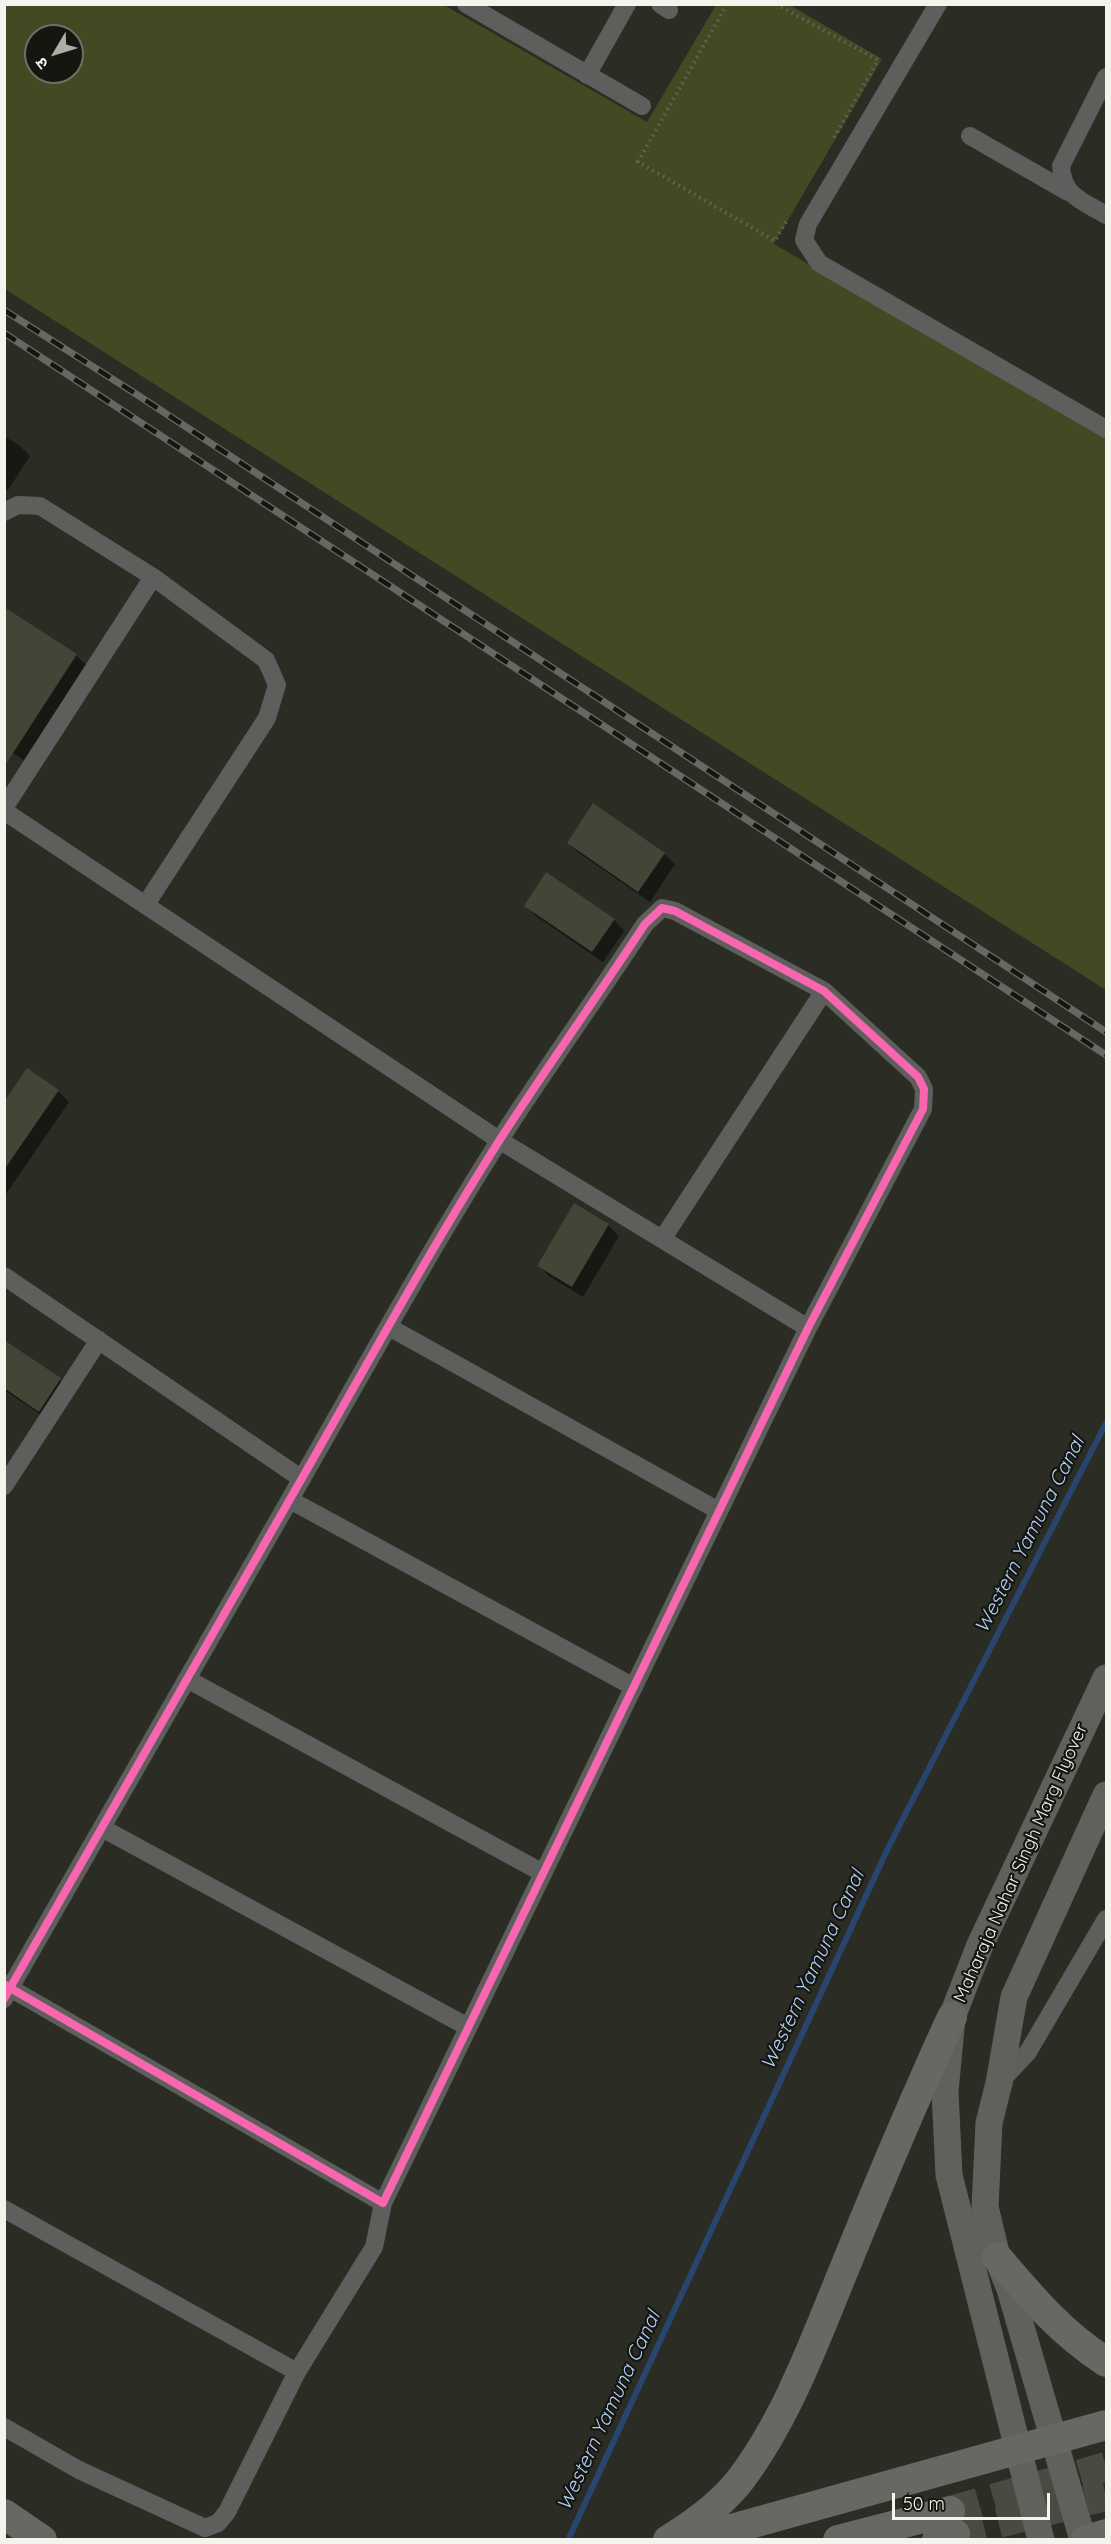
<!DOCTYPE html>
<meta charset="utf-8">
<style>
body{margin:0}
#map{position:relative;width:1111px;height:2544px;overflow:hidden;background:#2b2c24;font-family:Quicksand,"Noto Sans Devanagari",sans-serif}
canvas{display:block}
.frame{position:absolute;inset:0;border:6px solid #f3f4eb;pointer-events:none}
.north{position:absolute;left:24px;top:24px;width:60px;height:60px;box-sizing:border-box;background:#151610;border:2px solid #6e6f68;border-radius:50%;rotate:232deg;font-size:16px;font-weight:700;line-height:24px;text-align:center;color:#f3f4eb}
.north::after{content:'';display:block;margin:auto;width:21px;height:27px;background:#adaea5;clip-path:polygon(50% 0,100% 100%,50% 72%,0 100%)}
.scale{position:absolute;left:892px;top:2493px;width:158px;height:27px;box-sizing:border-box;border:3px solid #f3f4eb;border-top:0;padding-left:8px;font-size:18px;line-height:21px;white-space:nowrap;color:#f3f4eb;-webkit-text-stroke:4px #151610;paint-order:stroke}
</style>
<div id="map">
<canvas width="1111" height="2544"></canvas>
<div class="frame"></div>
<div class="north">उ</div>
<div class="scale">50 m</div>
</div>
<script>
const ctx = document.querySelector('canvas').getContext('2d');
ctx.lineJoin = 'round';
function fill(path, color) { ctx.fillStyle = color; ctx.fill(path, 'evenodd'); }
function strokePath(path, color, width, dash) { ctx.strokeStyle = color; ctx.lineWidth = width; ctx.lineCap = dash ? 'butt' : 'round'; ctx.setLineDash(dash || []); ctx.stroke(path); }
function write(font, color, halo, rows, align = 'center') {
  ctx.font = font + ' Quicksand,sans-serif'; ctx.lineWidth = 4.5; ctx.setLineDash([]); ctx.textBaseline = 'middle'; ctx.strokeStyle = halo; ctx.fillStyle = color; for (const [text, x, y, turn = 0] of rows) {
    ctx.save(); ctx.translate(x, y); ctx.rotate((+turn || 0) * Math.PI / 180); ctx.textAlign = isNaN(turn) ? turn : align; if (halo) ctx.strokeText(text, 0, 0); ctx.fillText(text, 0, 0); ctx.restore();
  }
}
fill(new Path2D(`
 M4,5H444L647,122L716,5H790L882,59L774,244L1106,437V990L5,289ZM36,36H72V72H36Z`), '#454923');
fill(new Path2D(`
 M4,436L19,445L30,456L8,490L4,488Z
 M76,655L86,665L25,761L4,747Z
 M568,843L664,854L675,864L650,902L579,853Z
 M526,906L614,920L624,931L603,962L536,916Z
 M58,1091L69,1102L4,1197V1105Z
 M574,1205L608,1225L619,1236L583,1297L549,1276L539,1266Z
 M4,1341L60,1380L70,1390L50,1421L4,1390Z`), '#0007');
strokePath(new Path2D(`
 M568,2540L889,1846L1106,1423`), '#28456d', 6);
fill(new Path2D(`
 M4,607L77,654L4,767Z
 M593,803L665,853L638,892L567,843Z
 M546,872L615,919L592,952L524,906Z
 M27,1068L59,1090L4,1170V1102Z
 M574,1203L609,1224L572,1287L537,1266Z
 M4,1340L61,1378L39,1412L4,1388Z`), '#434536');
strokePath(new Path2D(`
 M950,2511L1106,2467
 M955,2534L1106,2496`), '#494a42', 30, [30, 15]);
strokePath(new Path2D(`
 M727,4L638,162L775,241L788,218
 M776,4L878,60L834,138`), '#646460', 4, [1.5, 4.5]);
strokePath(new Path2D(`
 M466,4L642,106
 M660,4L669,10
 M938,4L808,224L804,240L819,263L1106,429
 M587,75L627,4
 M1106,77L1061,166C1063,197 1083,201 1106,215
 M970,136L1068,192
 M4,512L18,505L40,506L153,577L266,660L277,685L267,718L146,904
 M4,808L153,577
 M4,811L499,1140L808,1328
 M663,1238L824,991
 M4,1276L302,1479
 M389,1327L719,1511
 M4,1486L99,1340
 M290,1500L634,1687
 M187,1679L543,1873
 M102,1828L468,2027
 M4,1984L10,1988L383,2203L808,1328L923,1109L924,1089L918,1077L824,991L675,911L662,908L645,924C597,997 546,1068 499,1141C433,1245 374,1352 313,1459C212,1635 112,1812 10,1988L4,1999
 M1000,2082L1028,2052L1106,1919
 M4,2209L297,2372L227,2512L218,2523L205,2528L79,2470L4,2427
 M297,2372L374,2247L383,2203`), '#5e5f5c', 18);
strokePath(new Path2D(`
 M1041,2540L949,2175L945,2092L952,2017L980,1945L1106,1678
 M1083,2540L1010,2289L997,2257L985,2207L989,2123L999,2083L1014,1997L1106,1795`), '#60615d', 27);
strokePath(new Path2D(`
 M997,2257C1032,2298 1060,2332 1106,2362
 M4,2514L42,2540
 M668,2540C694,2524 722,2504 741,2479C788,2416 815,2340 845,2267C879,2183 914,2100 952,2017
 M692,2540L1106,2425
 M838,2540L950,2511
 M937,2540L955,2534
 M1086,2540L1106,2534`), '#676864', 30);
const rail = new Path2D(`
 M4,310L136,394L1106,1032
 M4,333L1106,1055`);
strokePath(rail, '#676864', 7);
strokePath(rail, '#151610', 4.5, [14]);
strokePath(new Path2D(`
 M4,1984L10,1988L383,2203L808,1328L923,1109L924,1089L918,1077L824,991L675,911L662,908L645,924C597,997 546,1068 499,1141C433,1245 374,1352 313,1459C212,1635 112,1812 10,1988L4,1999`), '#f766af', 8);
write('18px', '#f3f4eb', '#151610', [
 ["Maharaja Nahar Singh Marg Flyover",1021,1863,-66]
]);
write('italic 20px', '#b3d1fc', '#151610', [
 ["Western Yamuna Canal",1030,1535,-63],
 ["Western Yamuna Canal",813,1970,-65],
 ["Western Yamuna Canal",609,2411,-65]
]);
</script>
